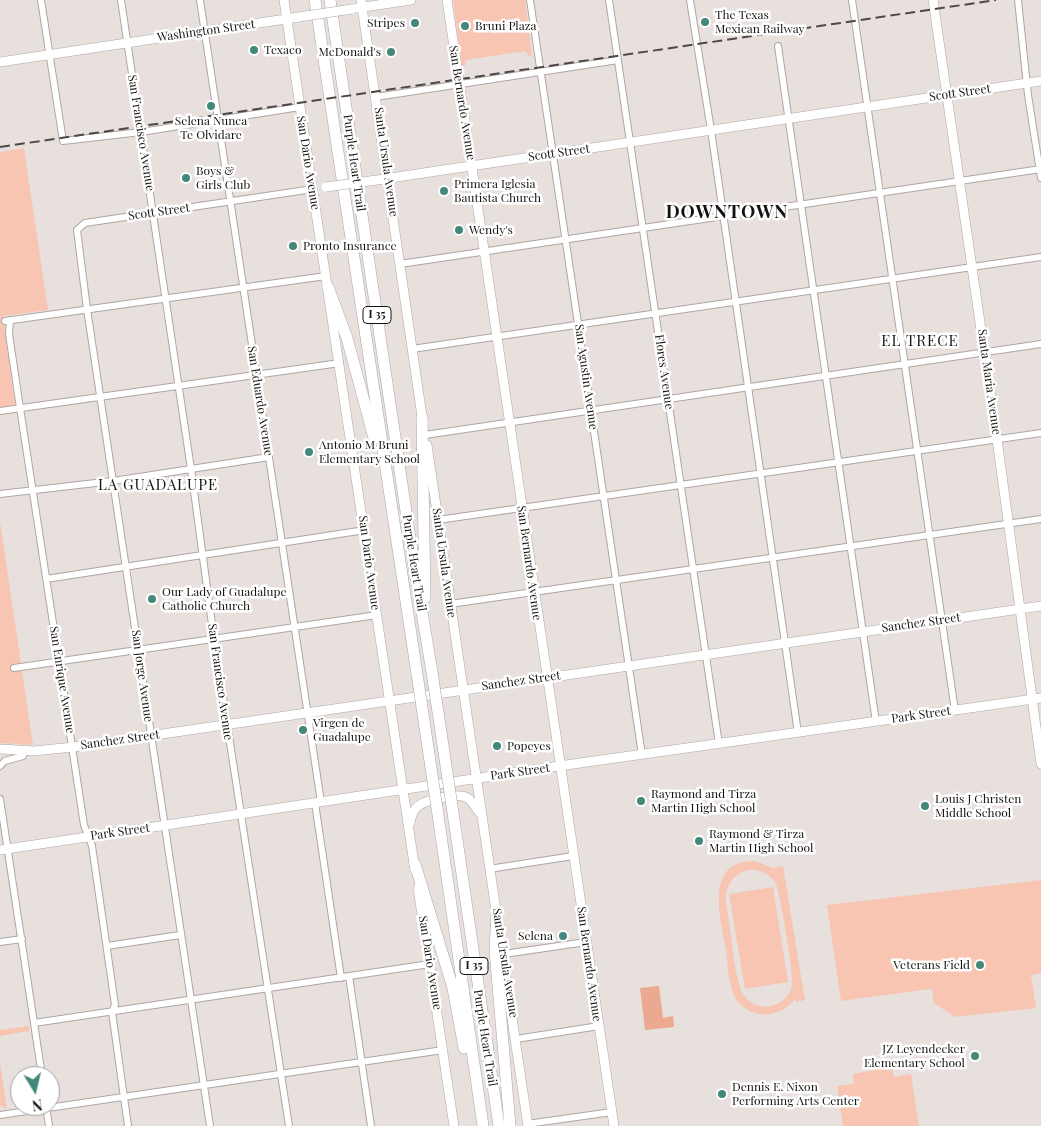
<!DOCTYPE html>
<style>
body{margin:0}
#map{position:relative;width:1041px;height:1126px;overflow:hidden;background:#e8e0dd;font-family:"Playfair Display",serif}
canvas{display:block}
.north{position:absolute;left:10px;top:1066px;width:50px;height:50px;box-sizing:border-box;background:#fff;border:1px solid #a1a1a0;border-radius:50%;rotate:171deg;font-size:14px;font-weight:700;line-height:20px;text-align:center;color:#151312}
.north::after{content:'';display:block;margin:auto;width:18px;height:22px;background:#44887c;clip-path:polygon(50% 0,100% 100%,50% 72%,0 100%)}
</style>
<div id="map">
<canvas width="1041" height="1126"></canvas>
<div class="north">N</div>
</div>
<script>
const ctx = document.querySelector('canvas').getContext('2d');
ctx.lineJoin = 'round';
function fill(path, color) { ctx.fillStyle = color; ctx.fill(path, 'evenodd'); }
function strokePath(path, color, width, dash) { ctx.strokeStyle = color; ctx.lineWidth = width; ctx.lineCap = dash ? 'butt' : 'round'; ctx.setLineDash(dash || []); ctx.stroke(path); }
function write(font, color, halo, rows, align = 'center') {
  ctx.font = font + ' "Playfair Display",serif'; ctx.lineWidth = 5; ctx.setLineDash([]); ctx.textBaseline = 'middle'; ctx.strokeStyle = halo; ctx.fillStyle = color; for (const [text, x, y, turn = 0] of rows) {
    ctx.save(); ctx.translate(x, y); ctx.rotate((+turn || 0) * Math.PI / 180); ctx.textAlign = isNaN(turn) ? turn : align; if (halo) ctx.strokeText(text, 0, 0); ctx.fillText(text, 0, 0); ctx.restore();
  }
}
fill(new Path2D(`
 M525,0L532,55L528,56L526,51L466,60V65L462,66L453,0Z
 M24,148L48,310L3,316L15,405L0,408V152Z
 M0,521L33,745L0,743Z
 M755,861L775,869V867L783,866L805,1000L796,1002L795,999C781,1018 751,1021 736,999C728,986 728,966 726,950C721,919 703,860 755,861ZM748,870C759,869 768,873 775,882C780,890 794,976 792,986C786,1010 753,1014 742,992C734,975 730,923 726,902C725,886 733,874 748,870Z
 M1041,880V973L1031,975L1036,1008L955,1017L934,1003L932,991L930,989L841,1001L827,905Z
 M773,887L788,982L745,989L729,894Z
 M29,1026V1031L0,1036V1030Z
 M0,1063L7,1109L0,1105Z
 M892,1067L894,1077L911,1074L919,1126H843L837,1086L854,1084L853,1074Z`), '#f8c5b3');
fill(new Path2D(`
 M659,986L663,1018L673,1016L674,1027L645,1030L640,988Z`), '#eba991');
const street = new Path2D(`
 M41,0L63,141L141,132L300,107
 M121,0L191,469L214,639L289,1126
 M200,0L321,802
 M530,0L642,755
 M609,0L719,744
 M690,0L711,130L798,733
 M852,0L955,711
 M1018,0L1028,95L1041,178
 M778,46L876,722
 M376,97L618,60
 M400,264L1041,169
 M10,320L9,334L20,408L84,825L92,846L115,1005L112,1012L128,1126
 M5,321L326,276
 M412,349L1041,257
 M0,411L340,363
 M425,435L1041,344
 M0,494L113,481L269,457
 M438,520L1041,433
 M46,579L365,530
 M450,604L1041,519
 M14,668L377,615
 M0,766L5,761L23,756L25,751
 M0,799L42,1076
 M315,803L341,978
 M489,869L573,856
 M0,942L22,939
 M107,946L180,935
 M504,954L586,942
 M349,976L371,1126
 M34,1023L430,964
 M516,1039L599,1026
 M46,1106L49,1126
 M0,1115L443,1050
 M527,1124L612,1112
 M210,1126L87,309L77,230L85,223L313,189`);
const secondary = new Path2D(`
 M284,0L415,870
 M361,0L423,423
 M447,0L614,1126
 M933,0L997,439L1041,764
 M357,8L411,0
 M0,62L299,17
 M370,181L1041,81
 M427,445L528,1126
 M0,749L34,751L73,747L1041,606
 M410,823C411,817 412,812 416,808C423,800 456,793 466,797C472,800 475,807 479,812
 M0,850L559,766L1041,698
 M418,888L454,1126`);
const highway = new Path2D(`
 M315,0L417,674
 M330,0L414,565L432,672
 M328,287L347,338L374,438
 M422,417L425,598
 M452,806L499,1126
 M437,808L483,1126
 M415,864L453,988L464,1048
 M497,913L495,950L510,1126`);
strokePath(street, '#aea6a3', 8);
strokePath(secondary, '#aea6a3', 10);
strokePath(highway, '#aea6a3', 12);
strokePath(street, '#fff', 6);
strokePath(secondary, '#fff', 9);
strokePath(highway, '#fff', 11);
strokePath(new Path2D(`
 M0,147L996,0`), '#4c4947', 2, [10, 5]);
const secondaryBridge = new Path2D(`
 M299,17L352,9
 M326,187L370,181`);
const highwayBridge = new Path2D(`
 M432,672L452,806
 M417,674L437,808`);
strokePath(secondaryBridge, '#aea6a3', 10, []);
strokePath(highwayBridge, '#aea6a3', 12, []);
strokePath(secondaryBridge, '#fff', 9);
strokePath(highwayBridge, '#fff', 11);
for (const [x, y, r, color] of [
 [705,22,5,"#44887c"],
 [415,23,5,"#44887c"],
 [465,26,5,"#44887c"],
 [254,50,5,"#44887c"],
 [391,52,5,"#44887c"],
 [211,106,5,"#44887c"],
 [186,178,5,"#44887c"],
 [444,191,5,"#44887c"],
 [459,230,5,"#44887c"],
 [293,246,5,"#44887c"],
 [309,452,5,"#44887c"],
 [152,599,5,"#44887c"],
 [303,730,5,"#44887c"],
 [497,746,5,"#44887c"],
 [641,801,5,"#44887c"],
 [925,806,5,"#44887c"],
 [699,841,5,"#44887c"],
 [563,936,5,"#44887c"],
 [980,965,5,"#44887c"],
 [975,1056,5,"#44887c"],
 [722,1094,5,"#44887c"]
]) { const dot = new Path2D(); dot.arc(x, y, r, 0, 2 * Math.PI); ctx.fillStyle = color; ctx.fill(dot); strokePath(dot, '#fff', 2); }
for (const [x, y, w] of [
 [377,315,28],
 [474,966,28]
]) { const box = new Path2D(); box.roundRect(x - w / 2, y - 8.5, w, 17, 4); ctx.fillStyle = '#fff'; ctx.fill(box); strokePath(box, '#151312', 1); }
write('bold 11px', '#151312', null, [
 ["I 35",377,315],
 ["I 35",474,966]
]);
write('12px', '#151312', '#fff', [
 ["The Texas",715,15],
 ["Mexican Railway",715,29],
 ["Stripes",405,23,"right"],
 ["Bruni Plaza",475,26],
 ["Texaco",264,50],
 ["McDonald's",381,52,"right"],
 ["Selena Nunca",211,121,"center"],
 ["Te Olvidare",211,135,"center"],
 ["Boys &",196,171],
 ["Girls Club",196,185],
 ["Primera Iglesia",454,184],
 ["Bautista Church",454,198],
 ["Wendy's",469,230],
 ["Pronto Insurance",303,246],
 ["Antonio M Bruni",319,445],
 ["Elementary School",319,459],
 ["Our Lady of Guadalupe",162,592],
 ["Catholic Church",162,606],
 ["Virgen de",313,723],
 ["Guadalupe",313,737],
 ["Popeyes",507,746],
 ["Raymond and Tirza",651,794],
 ["Martin High School",651,808],
 ["Louis J Christen",935,799],
 ["Middle School",935,813],
 ["Raymond & Tirza",709,834],
 ["Martin High School",709,848],
 ["Selena",553,936,"right"],
 ["Veterans Field",970,965,"right"],
 ["JZ Leyendecker",965,1049,"right"],
 ["Elementary School",965,1063,"right"],
 ["Dennis E. Nixon",732,1087],
 ["Performing Arts Center",732,1101]
], 'left');
write('12px', '#151312', '#fff', [
 ["Washington Street",206,31,-8],
 ["Scott Street",960,93,-8],
 ["San Bernardo Avenue",462,103,81],
 ["San Francisco Avenue",141,133,81],
 ["Scott Street",559,153,-8],
 ["Santa Ursula Avenue",386,162,82],
 ["San Dario Avenue",308,163,81],
 ["Purple Heart Trail",354,163,82],
 ["Scott Street",159,212,-8],
 ["Flores Avenue",664,372,82],
 ["San Agustin Avenue",586,377,82],
 ["Santa Maria Avenue",989,382,82],
 ["San Eduardo Avenue",260,401,81],
 ["San Dario Avenue",369,563,82],
 ["Purple Heart Trail",414,563,81],
 ["Santa Ursula Avenue",444,563,82],
 ["San Bernardo Avenue",529,563,82],
 ["Sanchez Street",921,623,-8],
 ["San Jorge Avenue",142,676,82],
 ["San Enrique Avenue",62,680,81],
 ["Sanchez Street",521,681,-8],
 ["San Francisco Avenue",220,682,82],
 ["Park Street",921,715,-8],
 ["Sanchez Street",120,740,-8],
 ["Park Street",520,772,-8],
 ["Park Street",120,832,-8],
 ["San Dario Avenue",430,963,81],
 ["Santa Ursula Avenue",505,963,81],
 ["San Bernardo Avenue",589,964,82],
 ["Purple Heart Trail",485,1038,81]
]);
ctx.letterSpacing = '1px';
write('15px', '#151312', '#fff', [
 ["EL TRECE",920,341],
 ["LA GUADALUPE",158,485]
]);
ctx.letterSpacing = '0px';
ctx.letterSpacing = '1px';
write('bold 18px', '#151312', '#fff', [
 ["DOWNTOWN",727,212]
]);
ctx.letterSpacing = '0px';
</script>
